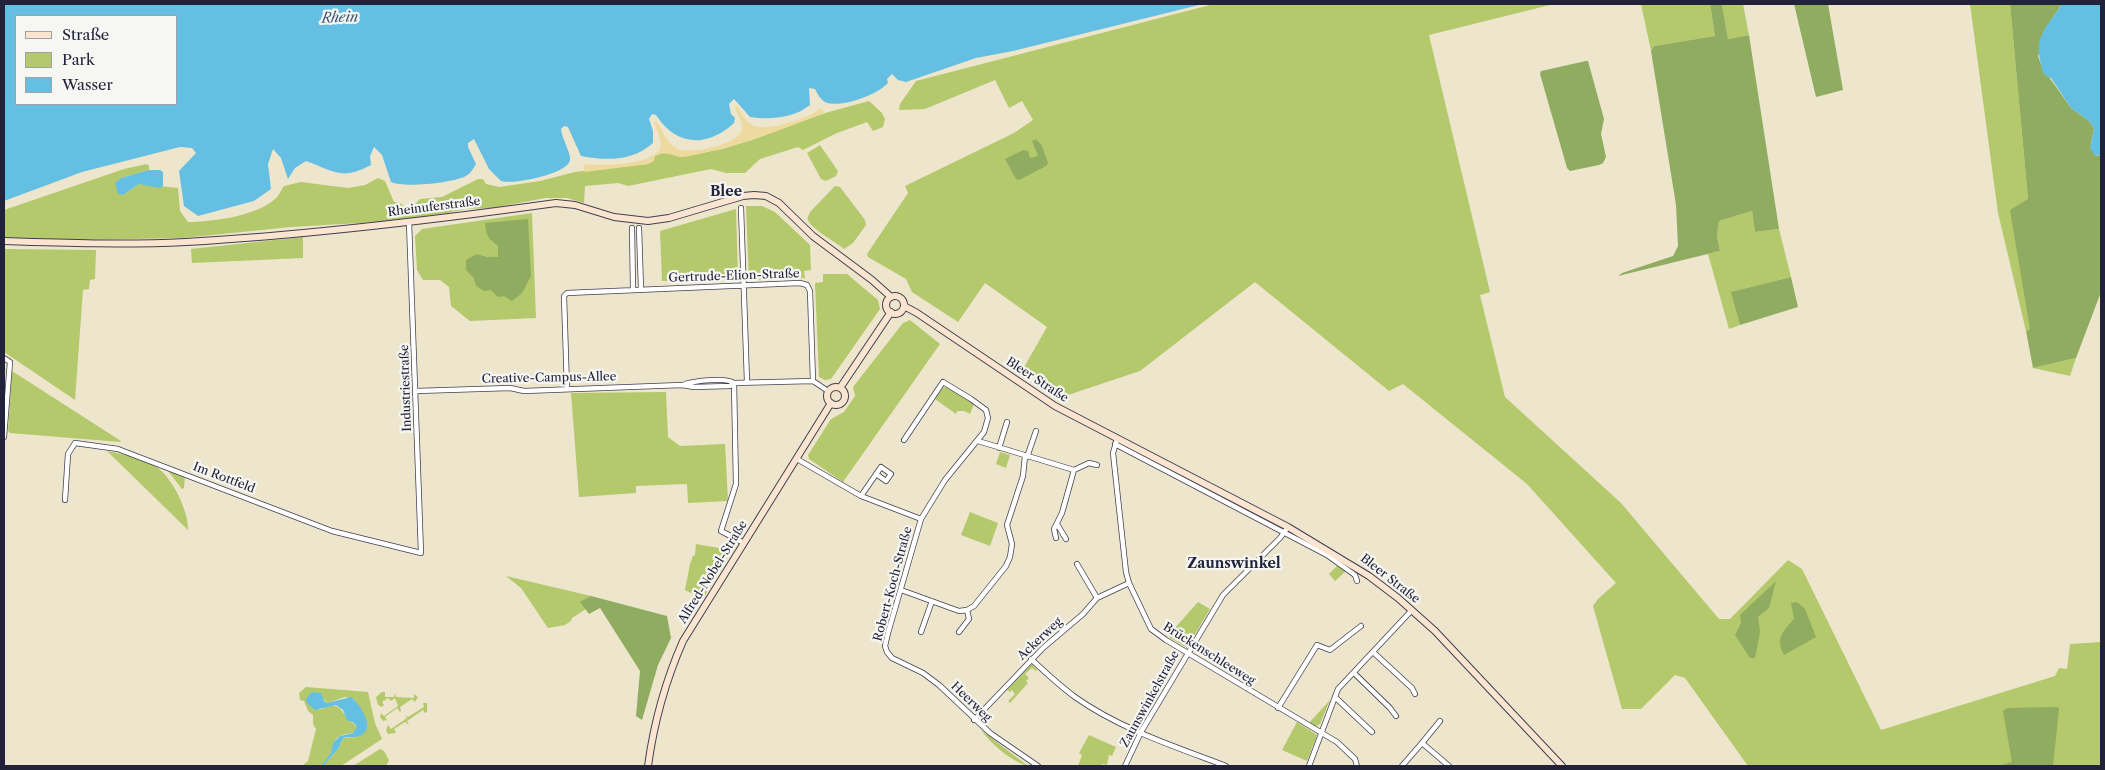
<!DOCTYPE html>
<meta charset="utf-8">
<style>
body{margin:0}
#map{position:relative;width:2105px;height:770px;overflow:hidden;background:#ede6cc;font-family:"Libre Caslon Text",serif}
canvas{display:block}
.frame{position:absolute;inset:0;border:5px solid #22223b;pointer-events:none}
.legend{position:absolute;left:15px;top:15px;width:162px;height:90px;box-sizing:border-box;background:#f6f6f2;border:1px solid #a1a1a9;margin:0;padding:6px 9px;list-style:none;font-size:15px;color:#22223b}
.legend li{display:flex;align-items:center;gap:10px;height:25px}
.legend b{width:25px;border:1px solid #a1a1a9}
</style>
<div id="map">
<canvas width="2105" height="770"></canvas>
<div class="frame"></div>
<ul class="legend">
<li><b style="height:6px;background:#fce5d0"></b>Straße</li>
<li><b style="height:14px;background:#b4c86c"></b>Park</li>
<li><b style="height:14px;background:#65bfe3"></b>Wasser</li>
</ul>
</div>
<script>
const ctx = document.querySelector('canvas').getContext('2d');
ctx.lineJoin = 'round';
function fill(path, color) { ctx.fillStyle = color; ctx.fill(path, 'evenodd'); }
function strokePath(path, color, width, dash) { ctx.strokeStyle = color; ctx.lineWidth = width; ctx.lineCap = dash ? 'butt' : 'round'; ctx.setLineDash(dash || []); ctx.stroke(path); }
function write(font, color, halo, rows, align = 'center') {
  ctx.font = font + ' "Libre Caslon Text",serif'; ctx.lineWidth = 4.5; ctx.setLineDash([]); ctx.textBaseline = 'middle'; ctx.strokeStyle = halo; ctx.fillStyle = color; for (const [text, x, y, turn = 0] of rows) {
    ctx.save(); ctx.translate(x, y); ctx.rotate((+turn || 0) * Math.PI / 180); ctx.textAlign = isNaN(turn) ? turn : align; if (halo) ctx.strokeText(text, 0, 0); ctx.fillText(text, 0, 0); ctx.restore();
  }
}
fill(new Path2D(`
 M1214,4H1554L1429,35L1490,292L1480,295L1505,397L1621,503L1719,619H1730L1788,560L1802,569L1881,730L2055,676L2059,668L2067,669L2070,644L2101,642V766H1748L1685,678L1675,675L1641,709H1622L1593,606L1598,599L1616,583L1527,484L1403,384L1389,391L1255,282L1140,371L1062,397L1048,390L1023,369L1047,327L985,283L958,322L912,292L906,279L868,257L867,254L908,193L905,186L1014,133L1033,120L1022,101L1009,108L995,80L925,109L899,110L900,104L916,81Z
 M1641,4H1710L1715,36L1654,46L1651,51Z
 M1722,4H1743L1749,35L1728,39Z
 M1970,4H2010L2028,199L2030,329L2026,331L1998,213Z
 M869,101L882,113L885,119L883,127L873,131L867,122L837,133L803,150L798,147L760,159L745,173H726L711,169L628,186L618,183L585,186L584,203L567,198H545L493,208L465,209L448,213L378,222L291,227L183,238L82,240L4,238V210L124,169L147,164L149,166V170L121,178L123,195L139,184L178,188L180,211L188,222C211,222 257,216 275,199C279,196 281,190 284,186L301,182L348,188L365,185L378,178L385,181L394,202L400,203L405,207H412L420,199L442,197L478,179H483L486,184L499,187L540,181L575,172L648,164L655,156L662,153L674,154L681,157L722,149L752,140L825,113Z
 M820,145L838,171L836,176L826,181L821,179L807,153Z
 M835,186L840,187L865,220L866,225L853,243L844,249C837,243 810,228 808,220C807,217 809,215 810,212Z
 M746,206H762L775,212L810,245L811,270L804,271L805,278L749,280Z
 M736,209L738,279L662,281L660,231Z
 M1752,211L1755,232L1779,229L1791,277L1732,292L1740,325L1729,329L1708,254L1720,251L1717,236L1719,221Z
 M532,213L536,318L470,321L451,306L449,287L440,280H423L417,270L415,236L422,229ZM528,219L476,286L473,277L477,254L488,257H498V246L491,241Z
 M303,237V258L192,263L191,249Z
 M4,249L96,250L95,279L90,280L89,289L83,290L75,400L4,352Z
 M823,274H847L878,300L880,309L831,379L825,380L819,377L815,283L823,282Z
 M910,320L940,344L843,482L809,459L808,455L831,419L844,412L855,396L853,387L903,323Z
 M2076,358L2070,376L2033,368Z
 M12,371L121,441L120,442L10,433L8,431Z
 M947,387L974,404L970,414L964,411H957L956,414L935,399L943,388Z
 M666,392L668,437L680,446L725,444L728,501L688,503L687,484L636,486V493L579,497L571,393Z
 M107,451C123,454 142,458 155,466C172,476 189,512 188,530Z
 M1000,452L1010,455L1006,468L996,464Z
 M168,471L185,475L184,488L182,489Z
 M970,512L998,523L990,546L961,535Z
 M696,544L730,550L703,599L685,590L690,564L693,556L695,555Z
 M1337,566L1346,571L1335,581L1329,574Z
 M506,576L591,596L581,602L586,609L572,618L571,621L565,625L548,628L521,588Z
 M1198,602L1210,609L1187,648L1169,637L1175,628Z
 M1032,664L1037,670L1036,671L1032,668L1025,674L1029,678L1026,681L1028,683L1010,703L1008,701L1015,694L1012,690L1010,692L1007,690Z
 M306,687L368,692L375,723L382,739L341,766H323L338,749L343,738L356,737L363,712L359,709L354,699L345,697L327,703L322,698L319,710C337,703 337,704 348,719C351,723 354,723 357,727C354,736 347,732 340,736C333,740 334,746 331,753C329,757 324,762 321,766H302L308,761L316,729L313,724V715L308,711L304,701L300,700L299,693Z
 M382,692H385V697H394L395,693L396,697L414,698V694L418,697L415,702L412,699L400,707L401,711L400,712L397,708L385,717L387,720L383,721L380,717L381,713L384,716L398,706L395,698L391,701L388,698L382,702L384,705L382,707L378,705L376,697Z
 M1330,700L1320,724L1314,727L1309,723Z
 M423,703H427V712L425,713L423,710L407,721L409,725L405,722L394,729L396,733L388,734L386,730L388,725L391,729L407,718L405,715L408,717L424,707Z
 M1297,722L1317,735L1307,761L1282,750Z
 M981,730L1028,766C1012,762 990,743 981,730Z
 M1089,735L1116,747L1112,756L1109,755L1107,765L1102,764L1101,766H1078L1082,755L1079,753Z
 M380,749L384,751L389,760L386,766H353Z`), '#b4c86c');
fill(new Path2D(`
 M1710,4H1722L1728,39L1749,35L1779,229L1755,232L1752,211L1719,221L1717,236L1720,251L1618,276L1622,273L1673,256L1678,246L1676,205L1651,51L1654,46L1715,36Z
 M1794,4H1828L1843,90L1816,97Z
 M2010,4H2062L2051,20L2038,56L2042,67L2071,108L2088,120L2094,128L2091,143L2095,156L2101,155V292L2076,358L2033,368L2026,331L2030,329L2010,210L2028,199Z
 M1586,61H1588L1604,119L1601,134L1606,157L1603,163L1599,165L1570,171L1567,168L1540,74L1541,71Z
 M1036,139L1042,146L1048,163L1046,166L1019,180L1016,179L1005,159L1023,150L1028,151L1030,158L1038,156L1032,141Z
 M528,219L531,276L522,293L512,301L504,296L498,297L491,290L484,291L476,286L473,277L466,270V260L477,254L488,257H498V246C488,239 486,235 485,223Z
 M1791,277L1798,307L1740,325L1731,292Z
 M1776,581L1769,608L1758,617L1760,632L1755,658H1750L1735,635L1741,623L1740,615Z
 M591,596L667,616L671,638L658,665L642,720L636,716L640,671L600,608L589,614L580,602Z
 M1797,602L1805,609L1816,637L1784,655C1775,637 1783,632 1794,619L1791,603Z
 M2057,707L2059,709L2053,766H1998L2012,762L2003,711L2007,708Z`), '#8fac60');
fill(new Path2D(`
 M735,106H737C741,113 745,121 752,125C764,132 799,121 812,114C815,112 818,110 821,108L825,113C791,125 757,140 722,148C716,150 685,158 681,157C669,155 668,150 655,156L654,161L648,164L585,172L583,167L586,164C601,166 653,166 660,148C663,141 656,129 654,122H657C663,131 667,144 678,149C691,155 740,144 742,129C743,121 736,113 735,106Z`), '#eeda9e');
fill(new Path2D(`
 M4,4H1203L1013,51L976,58L906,82L898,80L892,74L887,79L888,83C877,95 840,109 825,102C820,99 817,93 815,89L809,88L810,105C794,118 770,120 750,117L734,99L729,104L731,114L735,118L734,123C707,148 676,146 656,115L652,114L649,119L653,131V143C633,161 607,161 581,156L568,127L564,126L561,129C562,139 571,153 570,160C568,174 513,185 501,181L489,169L474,139L468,143V147L476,164C473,169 471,173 466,176C452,183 405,188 391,182L382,155L374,147L370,156L371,165C341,181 334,171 306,161L295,168L288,179L281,158L273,149L268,164L271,189L254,201L198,216L184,206L179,171L196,153L192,148L180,147L82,172L4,201ZM176,16V104H16V16Z
 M2062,4H2101V155L2095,156L2090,148L2094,128L2088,120L2071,108L2051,78C2042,75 2043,72 2041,64C2033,36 2048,26 2062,4Z
 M149,170H160L163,172V186L160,188L139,184L123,195L118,194L115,183L121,178Z
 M312,692L321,693L324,701L327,703L351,697C359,703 378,730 359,736C354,738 348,736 343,738L338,749L323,766H321L331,753L333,743L340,736L353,733L357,727L354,723L347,720L343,710L336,705L315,710L307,703L306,699Z`), '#65bfe3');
const street = new Path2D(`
 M741,208L747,382
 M632,228L633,289
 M639,228L641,289
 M4,358L10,362L4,437
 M734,383L736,484L721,531L744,543
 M685,384C695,381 726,377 734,383
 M567,389L564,296L567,293L800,283L807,285L810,291L813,381
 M416,391L510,388L524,391L682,385L694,387L730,386L734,383L813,381L828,391
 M1117,439L1113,453L1126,572L1129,583L1151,629L1166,640L1337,742L1355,759L1357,766
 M904,440L943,382L971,399L986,410L988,418L984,432L945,480L921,519L888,633L885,646L887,652L892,658L923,673L939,685L990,733L1038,766
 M978,441L1074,470
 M1115,444L1327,555L1355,575L1357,581
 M999,448L1007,422
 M1027,457L1036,431
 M797,459L861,496L921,519
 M861,496L881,467L891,474L886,481L876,474
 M65,500L68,454L75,443L118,449L332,531L421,553L409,222
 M1057,524L1066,539
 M1056,538L1054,529L1062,513L1074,470L1089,463L1097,465
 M1077,564L1097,598
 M901,590L959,611L967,610L974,606L1006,566L1010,557L1012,544L1007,525L1023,476L1025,456
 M921,632L932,601
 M959,632L969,619L967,610
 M1373,652L1412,688L1415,694
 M1031,659C1046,673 1060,686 1075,697C1120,729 1176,747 1226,766
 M1354,673L1390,708L1396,716
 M1335,697L1372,732
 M1278,708L1317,645L1330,650L1361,626
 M974,720L1043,648L1083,614L1097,598L1129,583
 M1422,743L1440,721
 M1125,766L1141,732L1223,595L1280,538L1288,527
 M1309,766L1338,689L1412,610
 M1402,766L1422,743L1449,766`);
const secondary = new Path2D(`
 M4,241C64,243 125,245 186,242C310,235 433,220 556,203L575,205L614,217L648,221L669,218L743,196L754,195L766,196L779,203L813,236L872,280L891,297
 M886 305a9 9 0 1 1 18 0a9 9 0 1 1-18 0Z
 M904,306L917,313L1055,406L1288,527L1369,576L1398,598L1435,631L1562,766
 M827 396a9 9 0 1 1 18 0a9 9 0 1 1-18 0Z
 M840,388L891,312
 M648,766C654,722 665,682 683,641L831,403`);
strokePath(street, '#403f51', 6);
strokePath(secondary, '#403f51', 8);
strokePath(street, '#fff', 4.5);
strokePath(secondary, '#fce5d0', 6);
write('12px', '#22223b', '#f6f6f2', [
 ["Rheinuferstraße",434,207,-7],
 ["Gertrude-Elion-Straße",734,276,-2],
 ["Creative-Campus-Allee",549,378,-1],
 ["Bleer Straße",1037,380,33],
 ["Industriestraße",406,388,-92],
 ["Im Rottfeld",224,478,21],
 ["Alfred-Nobel-Straße",713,572,-58],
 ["Bleer Straße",1390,579,38],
 ["Robert-Koch-Straße",893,584,-75],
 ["Ackerweg",1040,639,-43],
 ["Brückenschleeweg",1209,654,32],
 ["Zaunswinkelstraße",1150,699,-61],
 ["Heerweg",971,702,44]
]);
write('italic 14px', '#395976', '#f6f6f2', [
 ["Rhein",340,18,-2]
]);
write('bold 14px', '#22223b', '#f6f6f2', [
 ["Blee",726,192],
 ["Zaunswinkel",1234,564]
]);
</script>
